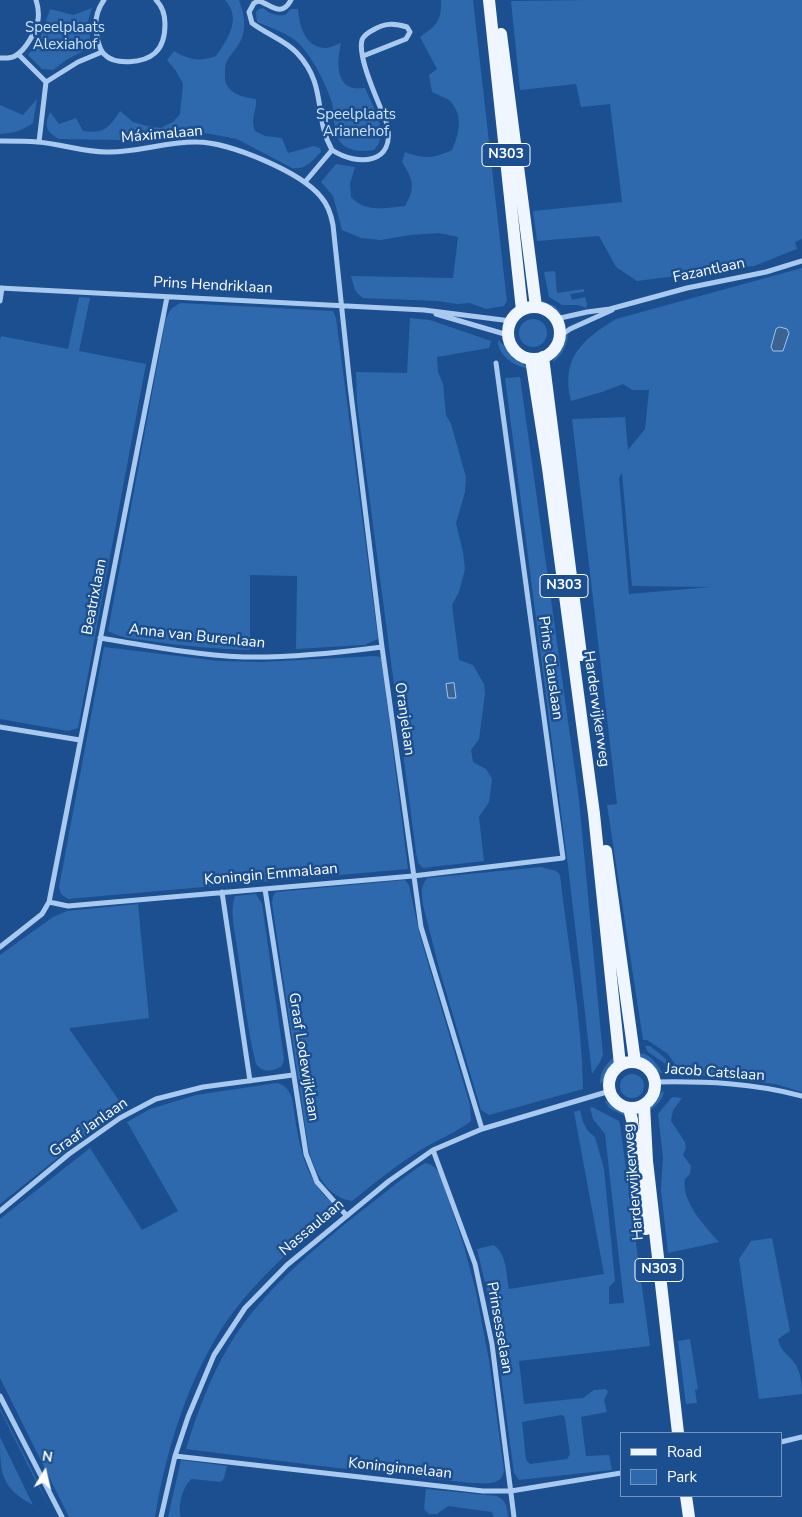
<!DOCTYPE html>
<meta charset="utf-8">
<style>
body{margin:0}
#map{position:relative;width:802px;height:1517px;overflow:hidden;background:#1b4f8f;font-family:"Nunito Sans",sans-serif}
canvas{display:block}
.legend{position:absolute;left:620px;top:1432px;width:162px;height:65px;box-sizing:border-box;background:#1b4f8f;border:1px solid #7695bc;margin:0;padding:6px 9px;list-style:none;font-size:15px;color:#fff}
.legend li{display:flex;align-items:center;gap:10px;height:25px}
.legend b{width:25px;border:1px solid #7695bc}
.north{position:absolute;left:20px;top:1447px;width:50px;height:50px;-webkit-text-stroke:4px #1b4f8f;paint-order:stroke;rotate:9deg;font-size:14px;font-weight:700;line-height:20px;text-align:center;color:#fff}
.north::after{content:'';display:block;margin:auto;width:18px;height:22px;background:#fff;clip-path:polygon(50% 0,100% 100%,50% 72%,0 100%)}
</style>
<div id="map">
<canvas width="802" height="1517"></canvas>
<ul class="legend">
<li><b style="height:6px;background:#f0f6ff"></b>Road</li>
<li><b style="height:14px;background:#2e69ad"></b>Park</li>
</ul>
<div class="north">N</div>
</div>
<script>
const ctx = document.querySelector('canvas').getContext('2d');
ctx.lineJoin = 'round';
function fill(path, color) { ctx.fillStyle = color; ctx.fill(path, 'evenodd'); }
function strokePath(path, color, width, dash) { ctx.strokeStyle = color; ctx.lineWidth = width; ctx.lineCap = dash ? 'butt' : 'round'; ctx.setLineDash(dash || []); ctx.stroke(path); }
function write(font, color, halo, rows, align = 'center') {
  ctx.font = font + ' "Nunito Sans",sans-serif'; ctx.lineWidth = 5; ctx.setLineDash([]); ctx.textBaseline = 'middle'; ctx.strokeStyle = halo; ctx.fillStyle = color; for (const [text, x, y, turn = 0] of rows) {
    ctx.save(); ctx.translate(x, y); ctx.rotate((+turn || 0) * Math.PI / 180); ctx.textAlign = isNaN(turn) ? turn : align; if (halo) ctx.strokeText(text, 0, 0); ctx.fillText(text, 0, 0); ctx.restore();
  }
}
fill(new Path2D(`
 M225,0H239C243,11 246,22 243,34C241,44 232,52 227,61C225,65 225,68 225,73C223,92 240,97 256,99C257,112 250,117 255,131L265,136L282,138L288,153L314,146L320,148L321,152C312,161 306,170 292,168L237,139L211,134L192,132L147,139L119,140L59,139C46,132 44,126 50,112L59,124L76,118L83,131C104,134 109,128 120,111L133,122L147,126L161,128L174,121L180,114L183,84L176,71L167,60L174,51C189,60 200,62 216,56C228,39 242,18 225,0Z
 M441,0H473L506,293L507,301L504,306L486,309L470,303L457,304L438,301L363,298L358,294L355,290L351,276L453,278L458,237L439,233L410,235L381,240L361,238L342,230L333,196L321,182L336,164L355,167L350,184L351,197C365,213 386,208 405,206C416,187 413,180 402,162L405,152C424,159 432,159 452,150C459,134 464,116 450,101C445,97 437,95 432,92L429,75L437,69L420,37C436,26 442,21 441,0Z
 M588,0H802V239L795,242L797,249L754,266L637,281L616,267L599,236L537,241L533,211L622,202L610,104L581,107L576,84L520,90L511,1Z
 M92,8L88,21L91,47L66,60L53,70L42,69L28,55L40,39L50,9L73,15Z
 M263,8C270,14 276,16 285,15L291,9H298C299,25 305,48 326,48C330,48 337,44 341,43C338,57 334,83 353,88C357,89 362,88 365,88C372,105 391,134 374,150C362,152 346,152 339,140C332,129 335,115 332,103C326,84 311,53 295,40C284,32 269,27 257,22L256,12L259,9Z
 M37,99L33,123C21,131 14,133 0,134V105L23,115Z
 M802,268V1092L775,1084L690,1074L677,1067L668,1054L647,1040H643L607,805L617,804L572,419L625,417L628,450L645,429L649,390H632L623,384L602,392L571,401C560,358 583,339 616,319ZM622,473L632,586L710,587L629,594L619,478Z
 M555,271L557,293L584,289V292L570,294L572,300L585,297L587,304L586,308L578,305H562L549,297L544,272Z
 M79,297L90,298L79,351L146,364L78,728L68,731L0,719V340L1,336L68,349Z
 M540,300L555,306L562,314L548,309Z
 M180,303L333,311L336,318L378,639L364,645L296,649L297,576L250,575V650C216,649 183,646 149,641C135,639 120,638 108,631L166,318L171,309Z
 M410,318L430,320L491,341L489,348L437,357L438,372L443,384L446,415L451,424L466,477L465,492L456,523L463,552L465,569L459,592L452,605L459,660L473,665L484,684L485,694L479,739L471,750L473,762L486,769L492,779L489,802L479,817L484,861L423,868L418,863L416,852L357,403L356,372L407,373Z
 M519 333a14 14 0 1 1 28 0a14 14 0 1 1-28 0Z
 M568,334C567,347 562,355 553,362C554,351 560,341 568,334Z
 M498,340L528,368C514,367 497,354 498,340Z
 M520,377L579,800L603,1055L600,1062L592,1074L569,874L505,378Z
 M104,647L219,661L262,662L374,656L381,657L408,869L68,899L61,894L59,887Z
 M541,867L556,871L560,875C568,946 582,1017 583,1089L489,1115L481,1110L439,968L423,905C422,895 420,887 427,878Z
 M405,880L409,885L420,936L470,1105L471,1121C457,1132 439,1139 424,1148C399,1163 376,1182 352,1201C327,1197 316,1174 309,1152L272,903L273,896L276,892Z
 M256,894L262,904L284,1059L282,1066C273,1071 264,1074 256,1064C247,1028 243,990 238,953C236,936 229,912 235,896Z
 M138,904L149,1018L70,1028V1030L125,1109L100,1124L0,1204V955L53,917L67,911Z
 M645,1046H650L666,1059L667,1065L648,1052Z
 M638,1053C650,1053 657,1064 663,1074C653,1070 642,1063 638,1053Z
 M614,1057C616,1068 609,1079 600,1084C600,1072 605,1065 614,1057Z
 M620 1086a12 12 0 1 1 24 0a12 12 0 1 1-24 0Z
 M276,1083C285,1084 289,1090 292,1098C298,1136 301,1176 332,1203L333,1212L331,1217C293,1246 248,1288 222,1328C186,1385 166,1451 155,1517H69L0,1378V1219L90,1148L142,1230L178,1211L127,1122L150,1109L196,1095Z
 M664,1091C663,1100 656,1106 648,1112L654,1097Z
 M672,1097L682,1098L673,1110L671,1121L685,1142L686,1148L683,1155L691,1166L690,1174L685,1179C681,1202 705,1226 719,1242L668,1253L661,1190L663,1157L658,1114Z
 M605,1101C616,1102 623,1107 627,1117L609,1108Z
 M592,1107L619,1121L620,1125L650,1346L519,1361L524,1404L583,1398L594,1390L606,1389L608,1392L604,1400L607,1412L581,1417L586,1456L609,1455L612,1470L519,1480L514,1473L498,1353L490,1304L477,1249L493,1245C507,1252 506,1275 509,1289L604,1274L574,1112L580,1110L583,1122L588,1131L595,1137L604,1169L615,1281L609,1287V1304L624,1303L605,1134L593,1119L590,1108ZM561,1415L564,1416L565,1419L570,1454L567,1459L530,1464L526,1460L522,1422Z
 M425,1163C433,1164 436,1168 440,1175L464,1246L476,1292L489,1360L504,1470C502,1487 484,1483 471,1483L312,1465L186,1449C197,1413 210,1377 230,1344C262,1290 324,1240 373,1202C390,1189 407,1174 425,1163Z
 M772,1238L790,1331L778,1339C781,1353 789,1354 796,1365C801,1374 802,1385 802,1394L759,1399L739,1259L751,1241Z
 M690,1339L698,1389L695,1390L697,1403L686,1404L678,1341Z
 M0,1408L30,1466L51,1511L0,1410Z
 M0,1437L33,1505C0,1488 0,1471 0,1437Z
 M181,1460L227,1466L224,1478L221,1482L192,1479C183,1485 177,1507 181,1517H168Z
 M426,1489L497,1496C507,1501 507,1507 508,1517H494L492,1512L448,1506L437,1514H429L424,1509Z`), '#2e69ad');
const water = new Path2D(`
 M780,327L787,329L789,333L783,351H773L771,347L776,329Z
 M454,683L456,698H448L446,684Z`);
fill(water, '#3c6290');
strokePath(water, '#9cc4f0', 1);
strokePath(new Path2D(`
 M104,0C96,11 94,23 97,37C98,42 100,50 104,54C115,66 144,63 155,53C163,46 165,34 165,24C165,15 163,7 156,0
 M291,0C281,18 272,5 259,1L254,3L249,12L252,23C266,34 285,40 297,53C328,86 313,117 332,150L305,182
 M18,54L46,82L39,142
 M0,58C5,58 10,59 15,56C26,50 36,31 38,20C39,13 38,6 36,0
 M46,82L78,62L102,52
 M0,141C13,141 26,141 38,142C61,144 83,152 106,152C137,153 167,141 197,142C229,142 301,172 321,197C328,205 331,214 333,225L350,386L382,647L421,927L482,1129
 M332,150C358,167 396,164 387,124C380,105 357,58 362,40C364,35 369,32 373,30C385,23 394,23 407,27L410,32L406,39L363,56
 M0,288L424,310L511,321
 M0,301L2,288
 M436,314L508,335
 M556,319L587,312L610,309L687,288L766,272L802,261
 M560,336L570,329L612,310
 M100,638C148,646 196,655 244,657C291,658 336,653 382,647
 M0,727L80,740
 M265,889L306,1154L317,1182L347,1216
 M222,892L250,1081
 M49,902L68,906L413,876L563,858L496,363
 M0,947L42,914L49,902L167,297
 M655,1082C705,1081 753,1083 802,1096
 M433,1150L475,1264L492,1344L514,1517
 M0,1211L69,1154L120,1118L156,1099L203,1087L293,1075
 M0,1396L62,1517
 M781,1442L802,1437
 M175,1456L483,1491H511L621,1473
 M161,1517L175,1456L188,1417L214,1355L245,1308L287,1265L389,1181L433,1150L482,1129L610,1091`), '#a9c9ee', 5);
strokePath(new Path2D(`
 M489,0L522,310
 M501,34L536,307
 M508 333a26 26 0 1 1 52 0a26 26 0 1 1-52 0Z
 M543,357L581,655
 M531,359L548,468L594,814L620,1065
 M606,851L635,1062
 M609 1085a23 23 0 1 1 46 0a23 23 0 1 1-46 0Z
 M644,1105L647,1161L678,1433
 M629,1108L632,1120L646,1229
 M686,1496L689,1517`), '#f0f6ff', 12);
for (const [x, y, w] of [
 [506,155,48],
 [564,586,48],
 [659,1270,48]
]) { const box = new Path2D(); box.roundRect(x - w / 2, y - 11.5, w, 23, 4); ctx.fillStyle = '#1b4f8f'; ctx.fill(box); strokePath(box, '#fff', 1); }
write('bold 14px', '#fff', null, [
 ["N303",506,155],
 ["N303",564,586],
 ["N303",659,1270]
]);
write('15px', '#cfe3fa', '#1b4f8f', [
 ["Speelplaats",65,28],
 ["Alexiahof",65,45],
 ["Speelplaats",356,115],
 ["Arianehof",356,132]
]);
write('15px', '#fff', '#1b4f8f', [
 ["Máximalaan",162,135,-5],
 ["Fazantlaan",709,271,-12],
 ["Prins Hendriklaan",213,286,3],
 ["Beatrixlaan",95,597,-79],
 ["Anna van Burenlaan",197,637,6],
 ["Prins Clauslaan",550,668,82],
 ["Harderwijkerweg",596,709,82],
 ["Oranjelaan",404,719,82],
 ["Koningin Emmalaan",271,875,-5],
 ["Graaf Lodewijklaan",303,1057,81],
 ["Jacob Catslaan",715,1073,4],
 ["Graaf Janlaan",89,1128,-35],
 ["Harderwijkerweg",634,1182,-95],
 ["Nassaulaan",312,1228,-40],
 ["Prinsesselaan",499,1328,80],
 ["Koninginnelaan",400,1469,6]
]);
</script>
